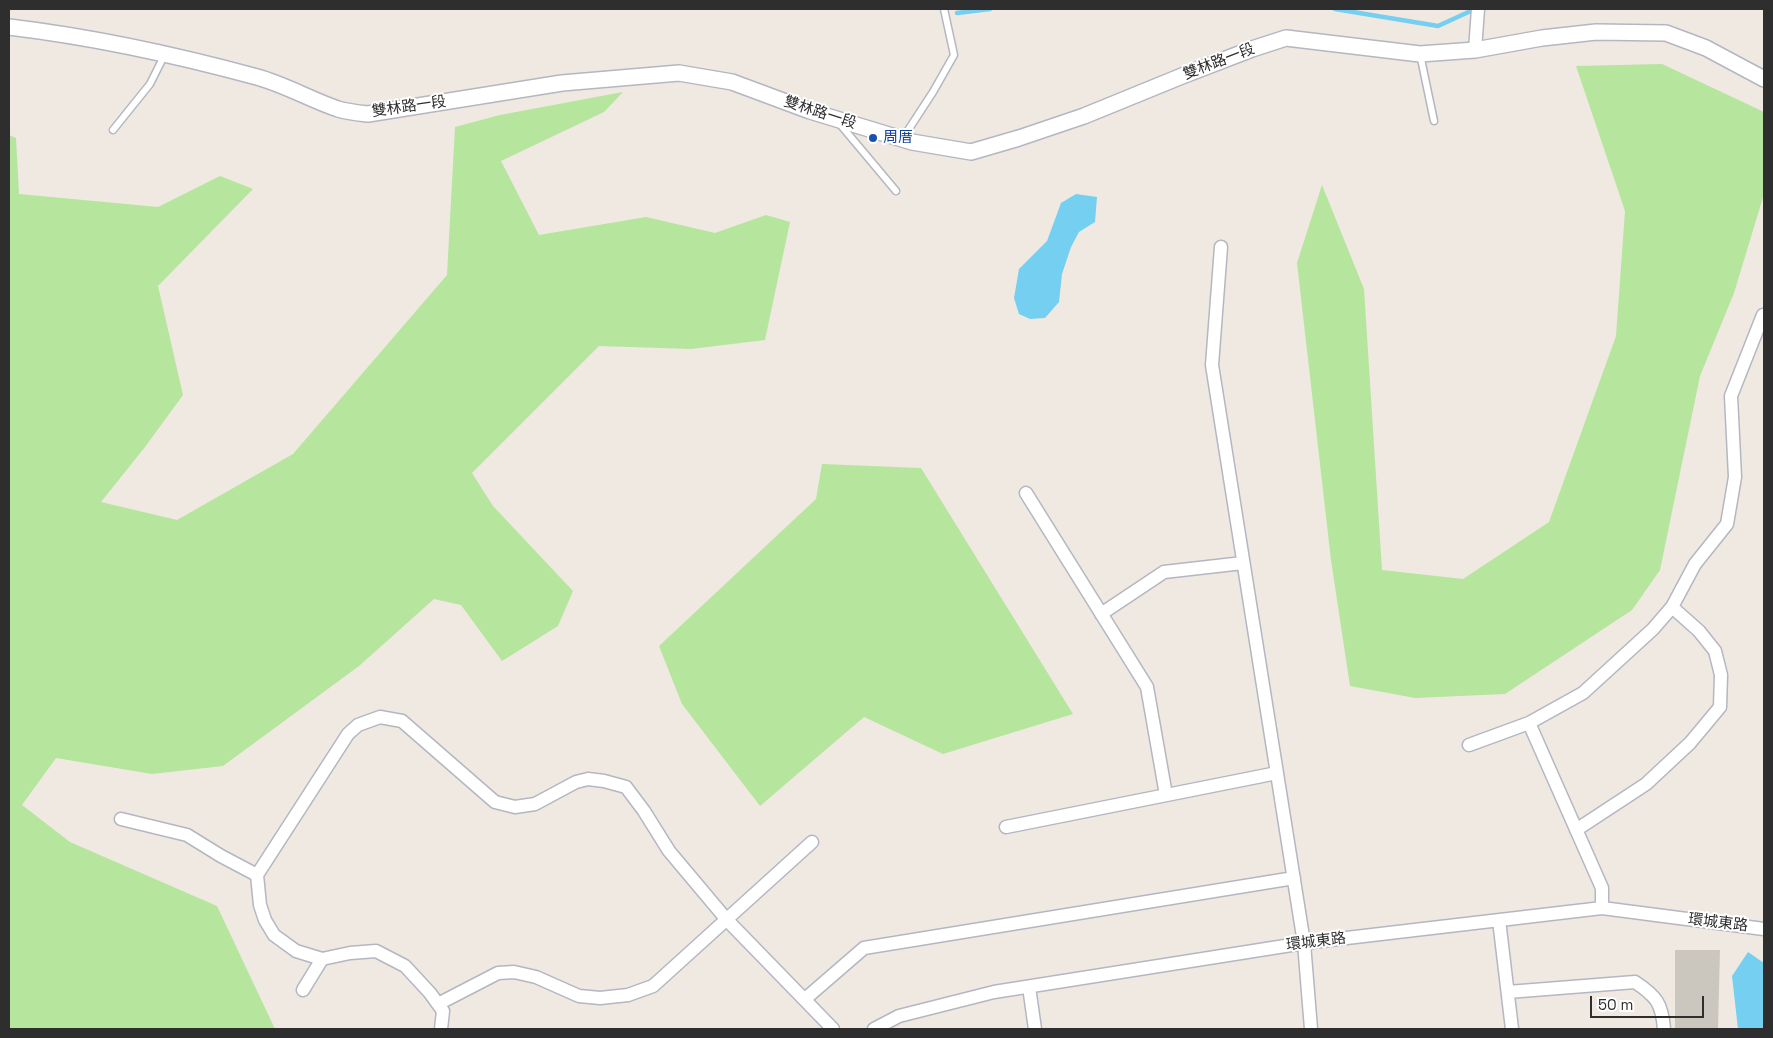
<!DOCTYPE html>
<meta charset="utf-8">
<style>
body{margin:0}
#map{position:relative;width:1773px;height:1038px;overflow:hidden;background:#efe9e1;font-family:"Space Grotesk",sans-serif}
canvas{display:block}
.frame{position:absolute;inset:0;border:10px solid #2e2e2e;pointer-events:none}
.scale{position:absolute;left:1590px;top:996px;width:114px;height:22px;box-sizing:border-box;border:2px solid #2e2e2e;border-top:0;padding-left:6px;font-size:15px;line-height:18px;white-space:nowrap;color:#2e2e2e;-webkit-text-stroke:4px #fff;paint-order:stroke}
</style>
<div id="map">
<canvas width="1773" height="1038"></canvas>
<div class="frame"></div>
<div class="scale">50 m</div>
</div>
<script>
const ctx = document.querySelector('canvas').getContext('2d');
ctx.lineJoin = 'round';
function fill(path, color) { ctx.fillStyle = color; ctx.fill(path, 'evenodd'); }
function strokePath(path, color, width, dash) { ctx.strokeStyle = color; ctx.lineWidth = width; ctx.lineCap = dash ? 'butt' : 'round'; ctx.setLineDash(dash || []); ctx.stroke(path); }
function write(font, color, halo, rows, align = 'center') {
  ctx.font = font + ' "Space Grotesk","Noto Sans TC",sans-serif'; ctx.lineWidth = 4; ctx.setLineDash([]); ctx.textBaseline = 'middle'; ctx.strokeStyle = halo; ctx.fillStyle = color; for (const [text, x, y, turn = 0] of rows) {
    ctx.save(); ctx.translate(x, y); ctx.rotate((+turn || 0) * Math.PI / 180); ctx.textAlign = isNaN(turn) ? turn : align; if (halo) ctx.strokeText(text, 0, 0); ctx.fillText(text, 0, 0); ctx.restore();
  }
}
fill(new Path2D(`
 M1662,64L1764,112V194L1734,293L1700,376L1660,570L1632,610L1505,694L1415,698L1350,686L1331,560L1297,263L1322,185L1364,289L1382,570L1463,579L1549,522L1616,336L1625,211L1576,66Z
 M623,92L604,112L501,161L539,235L646,217L715,233L766,215L790,222L765,340L691,349L599,346L472,473L493,506L573,591L558,626L502,661L461,605L434,599L359,666L223,766L152,774L56,758L22,805L70,842L217,906L275,1029H9V135L16,138L19,194L158,207L220,176L253,189L158,286L183,395L145,447L101,502L177,520L293,454L447,275L455,127L500,115Z
 M822,464L921,468L1073,714L943,754L864,717L760,806L682,704L659,646L816,499Z`), '#b6e59e');
fill(new Path2D(`
 M1076,194L1097,197L1095,222L1079,232L1071,247L1062,274L1059,302L1045,318L1030,319L1019,314L1014,298L1019,269L1047,241L1061,203Z
 M1748,952L1764,963V1029H1738L1732,976Z`), '#75cff0');
strokePath(new Path2D(`
 M1335,9L1438,26L1475,9
 M957,13L990,9`), '#75cff0', 4.5);
fill(new Path2D(`
 M1675,950H1720L1718,1029H1675Z`), '#cbc7bf');
const service = new Path2D(`
 M1420,54L1434,121
 M839,123L896,191
 M113,130L150,84L165,54
 M903,138L933,92L954,55L944,9`);
const minor = new Path2D(`
 M1475,50L1478,9
 M1221,247L1212,365L1304,943L1311,1029
 M1026,493L1147,687L1166,795
 M1101,614L1164,572L1243,563
 M1529,723L1602,888V908
 M1469,745L1529,723L1583,693L1653,629L1672,607L1695,564L1727,524L1735,477L1731,396L1763,315
 M121,819L187,835L221,856L257,875
 M1006,827L1277,773
 M1576,830L1646,784L1690,743L1720,707L1721,675L1715,651L1699,631L1672,607
 M1499,920L1512,1029
 M1029,987L1035,1029
 M303,990L322,959
 M1508,992L1635,982C1656,996 1662,1003 1664,1029
 M805,999L864,948L1294,878
 M438,1004L498,973L514,972L536,977L579,996L600,998L628,995L653,986L812,842
 M441,1029L443,1011L430,993L405,966L376,951L350,953L322,959L296,951L274,935L265,920L260,905L257,875L348,734L358,725L380,717L402,721L495,802L515,807L535,804L576,782L588,779L604,781L626,787L644,811L669,851L727,920L833,1029
 M874,1029L899,1016L994,992L1304,943L1602,908L1764,929`);
const tertiary = new Path2D(`
 M9,27C93,37 176,55 257,77C286,85 311,100 338,109C348,112 359,113 368,114L562,83L679,73L732,82L810,111L912,142L971,152L1019,138L1084,116L1182,76L1252,49L1286,38L1420,54L1475,50L1542,38L1596,32L1666,33L1706,48L1764,79`);
strokePath(service, '#b4b7c1', 9);
strokePath(minor, '#b4b7c1', 15);
strokePath(tertiary, '#b4b7c1', 18);
strokePath(service, '#fff', 6);
strokePath(minor, '#fff', 12);
strokePath(tertiary, '#fff', 15);
for (const [x, y, r, color] of [
 [873,138,5,"#1a4fb4"]
]) { const dot = new Path2D(); dot.arc(x, y, r, 0, 2 * Math.PI); ctx.fillStyle = color; ctx.fill(dot); strokePath(dot, '#fff', 2); }
write('15px', '#2e2e2e', '#fff', [
 ["雙林路一段",1219,62,-21],
 ["雙林路一段",409,107,-8],
 ["雙林路一段",820,113,18],
 ["環城東路",1718,923,7],
 ["環城東路",1316,942,-7]
]);
write('15px', '#164399', '#fff', [
 ["周厝",883,138]
], 'left');
</script>
